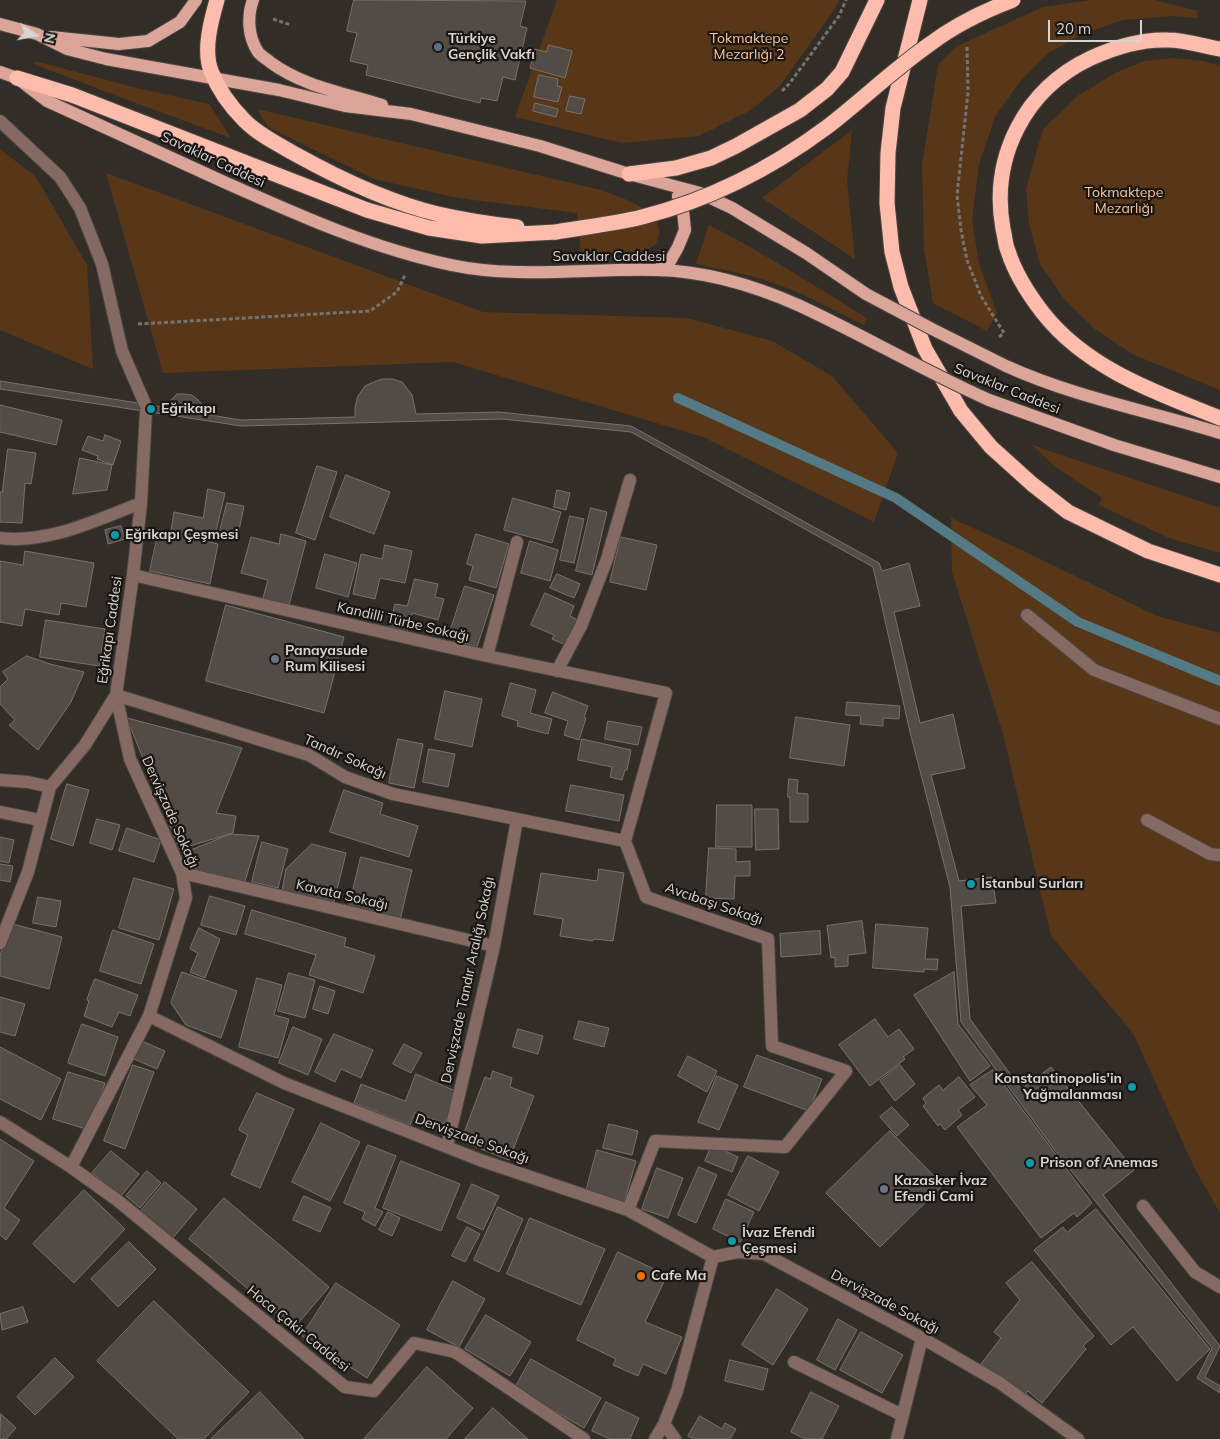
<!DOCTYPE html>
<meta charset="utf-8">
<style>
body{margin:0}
#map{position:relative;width:1220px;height:1439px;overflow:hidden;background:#332d28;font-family:Mulish,sans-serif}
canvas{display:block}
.north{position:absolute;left:10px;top:10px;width:50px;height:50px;-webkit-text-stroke:4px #191614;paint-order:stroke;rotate:102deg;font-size:14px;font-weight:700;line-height:20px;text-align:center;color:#d8d4d1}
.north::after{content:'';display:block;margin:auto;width:18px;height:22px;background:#d8d4d1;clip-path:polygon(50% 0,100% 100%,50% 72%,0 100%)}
.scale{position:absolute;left:1048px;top:20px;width:94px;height:22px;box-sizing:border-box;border:2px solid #d8d4d1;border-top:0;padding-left:6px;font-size:15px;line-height:18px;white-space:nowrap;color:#d8d4d1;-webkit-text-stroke:4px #191614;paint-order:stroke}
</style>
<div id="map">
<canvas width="1220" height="1439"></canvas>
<div class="north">N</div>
<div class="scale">20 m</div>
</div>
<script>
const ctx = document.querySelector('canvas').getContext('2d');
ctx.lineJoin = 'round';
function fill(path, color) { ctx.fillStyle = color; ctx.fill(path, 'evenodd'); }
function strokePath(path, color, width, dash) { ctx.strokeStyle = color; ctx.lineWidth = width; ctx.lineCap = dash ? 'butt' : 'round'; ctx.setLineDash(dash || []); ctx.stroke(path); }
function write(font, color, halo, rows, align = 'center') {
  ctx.font = font + ' Mulish,sans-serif'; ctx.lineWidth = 4.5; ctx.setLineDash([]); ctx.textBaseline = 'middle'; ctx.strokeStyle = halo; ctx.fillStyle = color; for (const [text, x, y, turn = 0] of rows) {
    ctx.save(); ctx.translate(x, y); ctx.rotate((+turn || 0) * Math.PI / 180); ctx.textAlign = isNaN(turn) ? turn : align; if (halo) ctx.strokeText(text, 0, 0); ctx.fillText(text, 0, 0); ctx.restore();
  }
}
fill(new Path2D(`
 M557,0H839L834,10L780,86L751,110L699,136L622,143L515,117Z
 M1092,0H1155L1198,11L1197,18L1173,16L1123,20L1082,34L1047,54L1022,79L996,115L979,164L972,220L979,264L997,313L987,331L933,303L924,249L922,165L938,65L957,46L1043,7Z
 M1173,58L1203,61L1220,66V390L1132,354L1095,329L1064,299L1040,264L1029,224L1026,189L1043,129L1079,95L1115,73L1144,61Z
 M35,61L137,88L209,104L231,138L133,102L34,64Z
 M257,109L601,190C618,197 660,208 659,232C659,236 657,240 656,244L642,253L581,256L577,213L458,198L374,179L268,127Z
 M852,130L847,181L855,259L762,198Z
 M0,149L36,177L87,265L93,369L0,330Z
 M106,173L483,312L687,318L772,341L832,376L898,453L874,522L703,437L453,362L163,373Z
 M709,225C764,253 815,286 867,318L864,325C836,311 809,296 779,285C753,275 724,270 696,264Z
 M1032,445L1220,508V553L1169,538L1099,505L1102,498L1054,466Z
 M951,518L1026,552L1157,616L1220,633V1213L1195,1169L1133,1033L1051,936L1003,734L952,572Z`), '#583719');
strokePath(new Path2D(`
 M678,398L896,498L1078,622L1220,681`), '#537a85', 10);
const building = new Path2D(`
 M354,0L526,1L520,26L527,28L515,80L503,77L497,101L481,98L480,103L366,75L368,65L350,61L357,33L347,31Z
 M549,45L572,51L565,78L530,68L535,49L546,52Z
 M539,75L558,79L557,86L562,87L558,102L534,97Z
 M570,96L585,99L581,114L566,111Z
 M535,103L558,109L556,117L533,111Z
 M382,379H392L402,382L412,395L416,414L499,412L631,426L879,563L882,571L909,563L920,606L894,612L920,723L953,714L965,768L931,775L959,881L992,877L996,903L961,906L970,1019L1021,1089L1051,1067L1134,1170L1103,1195L1220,1346L1205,1377L1220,1386V1393L1197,1378L1212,1348L1054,1149L961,1022L950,887L910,732L873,567L631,432L502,419L241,426L0,389V381L169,408L171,400L177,394H184L192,395L197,399L203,405L205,414L240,420L355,417V407L358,396L365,386Z
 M0,405L62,420L56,445L0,432Z
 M105,435L121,441L113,465L97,459L98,456L82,450L88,436L103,441Z
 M8,449L36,453L31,484L25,483L22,523L0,522V492H2Z
 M80,458L112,465L107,490L73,494Z
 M317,466L337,472L315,540L296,533Z
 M346,475L390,492L374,534L330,517Z
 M208,489L225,493L214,540L171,531L174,512L203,518Z
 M557,490L570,493L566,510L554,507Z
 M513,498L561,512L552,543L504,530Z
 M227,503L244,506L238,535L220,531Z
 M591,508L607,512L592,575L576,571Z
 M570,516L584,519L574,563L560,560Z
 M121,526L125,539L108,544L105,530Z
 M159,530L218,544L210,584L150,571Z
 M281,534L306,541L289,605L263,598L268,580L241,573L251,537L279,544Z
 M476,534L509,544L496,588L469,580L473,566L467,564Z
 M621,537L657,545L646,590L610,582Z
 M530,541L558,550L550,581L521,573Z
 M385,545L412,551L405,583L380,578L375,599L353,594L361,554L382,559Z
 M25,551L94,563L86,607L61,603L59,615L25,609L22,626L0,622V561L23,565Z
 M325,554L357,563L348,597L316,588Z
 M557,574L580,584L574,598L550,588Z
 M415,579L438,584L435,597L444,599L438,620L412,613L407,632L389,627L395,604L407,606Z
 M465,586L494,595L477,647L448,638Z
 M545,593L574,606L570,616L582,622L570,647L552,639L554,635L531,625Z
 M226,605L344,637L324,713L206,681Z
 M46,620L105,629L99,666L40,657Z
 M27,656L50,664L84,672L71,702L38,750L9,725L15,720L0,704V687L8,679L3,672Z
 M511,683L536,690L530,713L552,719L548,734L517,726L518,721L502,716Z
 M445,691L482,699L472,747L435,739Z
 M553,692L588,706L584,717L586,718L579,740L564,735L568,721L545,713Z
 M847,702L900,706L899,719L883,718V726L860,724L861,716L846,715Z
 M796,717L850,725L844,766L790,758Z
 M127,718L242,748L216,813L236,816L233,833L180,849Z
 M608,721L642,727L638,745L605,739Z
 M398,739L423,744L414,788L389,783Z
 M582,739L631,750L627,770H625L622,780L610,777L612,767L578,760Z
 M429,749L455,754L448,787L423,782Z
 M789,779L798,780L797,793L808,794V822H790V797H788Z
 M67,784L89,790L73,846L51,839Z
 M571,785L624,795L619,821L566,811Z
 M344,790L383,803L380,814L418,826L409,857L330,832Z
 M717,805H752V847H716Z
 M755,809H778L779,849L756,850Z
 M97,819L120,825L112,850L90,843Z
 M127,828L161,840L154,862L119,851Z
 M231,834L259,836L245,881L196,870L187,852Z
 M0,837L14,840L9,863L0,861Z
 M262,842L288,849L278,888L252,882Z
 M312,844L346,853L334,902L282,890L286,869Z
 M709,848L736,849V862L750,861V876H735L734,899L706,898Z
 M361,857L412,870L400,920L349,907Z
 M0,864L13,866L10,882L0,880Z
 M599,869L624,873L613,941L594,939L593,941L560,936L563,919L534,914L541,873L597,881Z
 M134,878L174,889L159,940L119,928Z
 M210,896L245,906L236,935L201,925Z
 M38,897L61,901L56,927L33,923Z
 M252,910L346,938L344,946L375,956L363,993L309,975L316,955L245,934Z
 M862,921L866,953L848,955V966L835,967V957L831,958L827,926Z
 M9,923L62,937L49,989L0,976V957Z
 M876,924L928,928L925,959H938L937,970L924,969V972L873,968Z
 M199,928L220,939L205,978L190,972L198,953L190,949Z
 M113,930L154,944L141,984L100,971Z
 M820,931L821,954L781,957L780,934Z
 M182,972L237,991L221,1038L186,1025L171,1003Z
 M954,972L958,1024L990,1066L970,1081L914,995Z
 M289,973L315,980L305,1018L278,1011Z
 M257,978L282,985L274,1015L289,1019L278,1058L239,1047Z
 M95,979L138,995L130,1016L119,1012L112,1027L84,1016L89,1001L87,1000Z
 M320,986L335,991L328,1014L313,1009Z
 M0,997L25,1004L15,1036L0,1032Z
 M875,1019L888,1037L899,1029L914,1049L903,1057L905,1059L870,1086L839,1045Z
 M579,1021L609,1028L604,1047L574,1039Z
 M82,1024L118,1037L105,1076L68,1063Z
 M293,1027L322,1039L308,1075L279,1063Z
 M518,1029L543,1036L538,1054L513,1047Z
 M334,1034L373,1050L361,1078L341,1069L335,1082L315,1072Z
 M142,1041L165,1051L157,1069L134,1059Z
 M404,1044L422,1053L411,1073L393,1064Z
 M0,1047L61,1079L41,1120L0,1099Z
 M757,1055L822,1079L809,1111L744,1087Z
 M688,1056L717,1071L707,1092L678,1076Z
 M133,1065L154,1072L125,1149L104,1141Z
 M900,1065L915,1084L895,1101L880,1081Z
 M993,1070L1092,1203L1077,1217L1074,1213L1041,1238L957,1127L987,1105L970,1085Z
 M493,1071L512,1078L510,1087L534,1096L509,1160L461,1141L485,1077L490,1079Z
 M68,1072L105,1083L89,1130L53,1119Z
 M416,1074L458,1092L444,1124L415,1112L410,1125L354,1103L361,1084L405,1101Z
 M717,1076L738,1085L719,1130L698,1122Z
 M959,1077L975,1097L958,1110L962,1115L945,1130L940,1124L938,1126L923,1106L926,1103L923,1098L939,1085L943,1090Z
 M257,1093L294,1109L260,1188L231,1175L248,1135L239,1130Z
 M892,1107L909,1125L897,1136L880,1117Z
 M321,1123L360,1142L330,1201L292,1182Z
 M609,1124L638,1131L632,1155L603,1148Z
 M890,1131L943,1185L880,1247L826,1193Z
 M0,1139L34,1161L4,1208L20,1220L6,1240L0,1235Z
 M368,1145L396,1156L375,1208L383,1212L375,1226L362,1219L365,1212L344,1203Z
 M712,1145L738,1157L732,1172L705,1161Z
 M597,1150L636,1161L624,1203L586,1192Z
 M111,1151L139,1174L121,1196L92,1173Z
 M748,1156L779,1172L759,1211L728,1195Z
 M401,1161L460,1184L441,1231L383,1208Z
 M699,1167L717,1175L696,1223L678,1215Z
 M657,1168L683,1178L668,1218L642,1209Z
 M147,1171L161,1183L140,1208L126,1196Z
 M165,1182L197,1209L172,1239L140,1212Z
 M472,1184L499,1196L483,1230L457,1218Z
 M84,1190L125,1229L74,1283L33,1244Z
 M304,1196L331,1208L320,1232L293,1220Z
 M224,1198L329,1287L294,1328L189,1239Z
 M726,1199L754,1212L740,1242L713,1229Z
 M498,1207L523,1219L499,1272L474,1260Z
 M1096,1209L1210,1349L1177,1381L1133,1327L1111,1345L1034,1250L1063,1227L1067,1232Z
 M388,1212L400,1218L392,1236L379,1230Z
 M530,1218L605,1249L581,1305L507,1274Z
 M467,1227L480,1234L465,1262L452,1256Z
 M129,1242L156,1269L118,1307L91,1279Z
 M618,1252L667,1275L645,1322L682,1337L666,1374L643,1364L638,1376L613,1365L616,1359L577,1340Z
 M1032,1262L1094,1336L1083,1346L1086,1349L1042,1403L1028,1391L1023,1397L981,1364L1001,1338L994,1332L1020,1300L1006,1283Z
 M453,1281L485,1299L459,1347L427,1330Z
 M336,1283L400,1325L367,1378L302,1336Z
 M777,1289L808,1309L773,1365L742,1345Z
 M154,1301L249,1392L204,1439H178L97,1361Z
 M23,1307L28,1322L2,1330L0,1314Z
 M486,1315L531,1342L510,1376L465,1349Z
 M838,1319L857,1330L835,1370L817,1360Z
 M861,1332L903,1355L882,1393L840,1370Z
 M55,1358L74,1377L35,1415L17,1397Z
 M531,1359L601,1398L584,1428L515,1388Z
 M730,1360L768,1369L763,1390L725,1381Z
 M427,1367L473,1408L446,1439H364Z
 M260,1392L304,1439H211Z
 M811,1392L839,1406L822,1439H805L791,1432Z
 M606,1402L639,1418L630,1439H610L592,1431Z
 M493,1408L528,1439H465Z
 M1,1414L16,1428L6,1439H0Z
 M700,1416L722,1429L725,1423L736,1429L730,1439H694L688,1436Z`);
fill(building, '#524b46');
strokePath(building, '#79716c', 1);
const minor = new Path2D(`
 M0,121L60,177L80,208L102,264L122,351L145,404
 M0,538C49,544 96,520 141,503
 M133,575L487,656L666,693L625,841L646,897L768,939L772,1046L846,1071L785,1147L655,1141L628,1210
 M1027,615L1094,670L1220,719
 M487,656L517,542
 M557,671L581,626L607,559L630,480
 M116,695L309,755L345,777L393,794L625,841
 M0,780L28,782L50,787
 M0,812L40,820
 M1147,820L1210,854L1220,855
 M182,873L494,946
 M0,943L28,872L50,787L85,745L116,695L133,575L141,503L146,411
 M149,1016L284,1083L480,1160L628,1210L713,1257L738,1252L764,1254L922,1338L1000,1383L1078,1439
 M0,1122L71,1167L117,1200L345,1387L374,1391L414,1343L455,1352L584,1439
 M447,1146L494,946L517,820
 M71,1167L149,1016L186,898L182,873L130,759L116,695
 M1143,1206L1195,1272L1220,1287
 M794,1362L902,1415
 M664,1424L675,1439
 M655,1439L664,1424L677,1391L713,1257
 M897,1439L922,1338`);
const major = new Path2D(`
 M253,0C247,16 248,37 258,52C261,56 267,59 270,62C302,86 344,93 382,105
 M0,24L37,34L67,49L106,59L279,90L345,106L411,114L540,146L629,174L700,193L732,208L806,253
 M51,37L119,44L148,41L180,22L196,0
 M0,72L17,78L47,101C106,128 165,155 224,182C298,215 371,248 451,265C517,279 589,268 657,270C704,271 755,286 798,305
 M657,270L669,263L678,247L685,230L683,211L678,196
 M1006,366C1074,397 1149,411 1220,433
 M989,400L1114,445L1220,477`);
const highway = new Path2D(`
 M217,0C211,21 203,50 211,71C218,89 231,107 245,121C259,135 278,144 295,154C340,179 388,202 438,214C464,220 491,224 517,227
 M920,0L893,108L888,153L887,203L892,252L901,287L925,349L961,411L991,447L1032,484L1068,512L1109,532L1148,551L1220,575
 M1220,49C1203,46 1185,40 1168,40C1142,39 1115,47 1091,58C1025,89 990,157 1003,229C1005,236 1005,244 1008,251C1015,273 1029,295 1043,313C1087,369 1157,393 1220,418
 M17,78L72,95L367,210L429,228L482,236L556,232
 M629,174L676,168L711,158L736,146L800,110L827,89L842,72L877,0`);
strokePath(minor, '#4d4843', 14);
strokePath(major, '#4d4843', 14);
strokePath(highway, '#4d4843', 17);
strokePath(new Path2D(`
 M273,19L291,25
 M967,47L968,92L957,195L961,230L967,260L981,296L1004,333L999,337
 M782,91L789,84L839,16L846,0
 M138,324L370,311L397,292L405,275`), '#77726e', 3, [4, 2.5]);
strokePath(minor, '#856a64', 12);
strokePath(major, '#dca599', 12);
strokePath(highway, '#febcad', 15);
const majorBridge = new Path2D(`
 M806,253L866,294L932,329L1006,366
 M798,305C863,335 924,371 989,400`);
const highwayBridge = new Path2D(`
 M556,232C584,227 614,224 642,217C709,200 772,168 827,127C862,100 894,69 930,44C955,25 984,11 1013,0`);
strokePath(majorBridge, '#4d4843', 14, []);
strokePath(highwayBridge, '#4d4843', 17, []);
strokePath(majorBridge, '#dca599', 12);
strokePath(highwayBridge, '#febcad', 15);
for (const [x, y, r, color] of [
 [438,47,5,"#5c6f8a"],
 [151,409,5,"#0f9aa8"],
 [115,535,5,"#0f9aa8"],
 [275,659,5,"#6b7280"],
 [971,884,5,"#0f9aa8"],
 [1132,1087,5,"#0f9aa8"],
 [1030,1163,5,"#0f9aa8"],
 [884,1189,5,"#6b7280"],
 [732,1241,5,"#0f9aa8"],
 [641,1276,5,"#e8710a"]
]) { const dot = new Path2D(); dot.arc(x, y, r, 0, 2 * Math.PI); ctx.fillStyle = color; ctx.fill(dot); strokePath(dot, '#191614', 2); }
write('bold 14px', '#d8d4d1', '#191614', [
 ["Türkiye",448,39],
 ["Gençlik Vakfı",448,55],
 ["Eğrikapı",161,409],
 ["Eğrikapı Çeşmesi",125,535],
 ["Panayasude",285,651],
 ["Rum Kilisesi",285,667],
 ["İstanbul Surları",981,884],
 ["Konstantinopolis'in",1122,1079,"right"],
 ["Yağmalanması",1122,1095,"right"],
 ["Prison of Anemas",1040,1163],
 ["Kazasker İvaz",894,1181],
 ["Efendi Cami",894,1197],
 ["İvaz Efendi",742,1233],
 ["Çeşmesi",742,1249],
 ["Cafe Ma",651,1276]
], 'left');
write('14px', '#fec597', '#191614', [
 ["Tokmaktepe",749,39],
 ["Mezarlığı 2",749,55],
 ["Tokmaktepe",1124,193],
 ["Mezarlığı",1124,209]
]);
write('14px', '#d8d4d1', '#191614', [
 ["Savaklar Caddesi",213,160,25],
 ["Savaklar Caddesi",609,257],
 ["Savaklar Caddesi",1007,389,22],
 ["Kandilli Türbe Sokağı",403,622,13],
 ["Eğrikapı Caddesi",110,630,-82],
 ["Tandır Sokağı",345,757,24],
 ["Dervişzade Sokağı",170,812,66],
 ["Kavata Sokağı",342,895,13],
 ["Avcıbaşı Sokağı",714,904,19],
 ["Dervişzade Tandır Aralığı Sokağı",468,980,-78],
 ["Dervişzade Sokağı",472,1139,20],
 ["Dervişzade Sokağı",885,1302,28],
 ["Hoca Çakir Caddesi",298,1329,39]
]);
</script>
